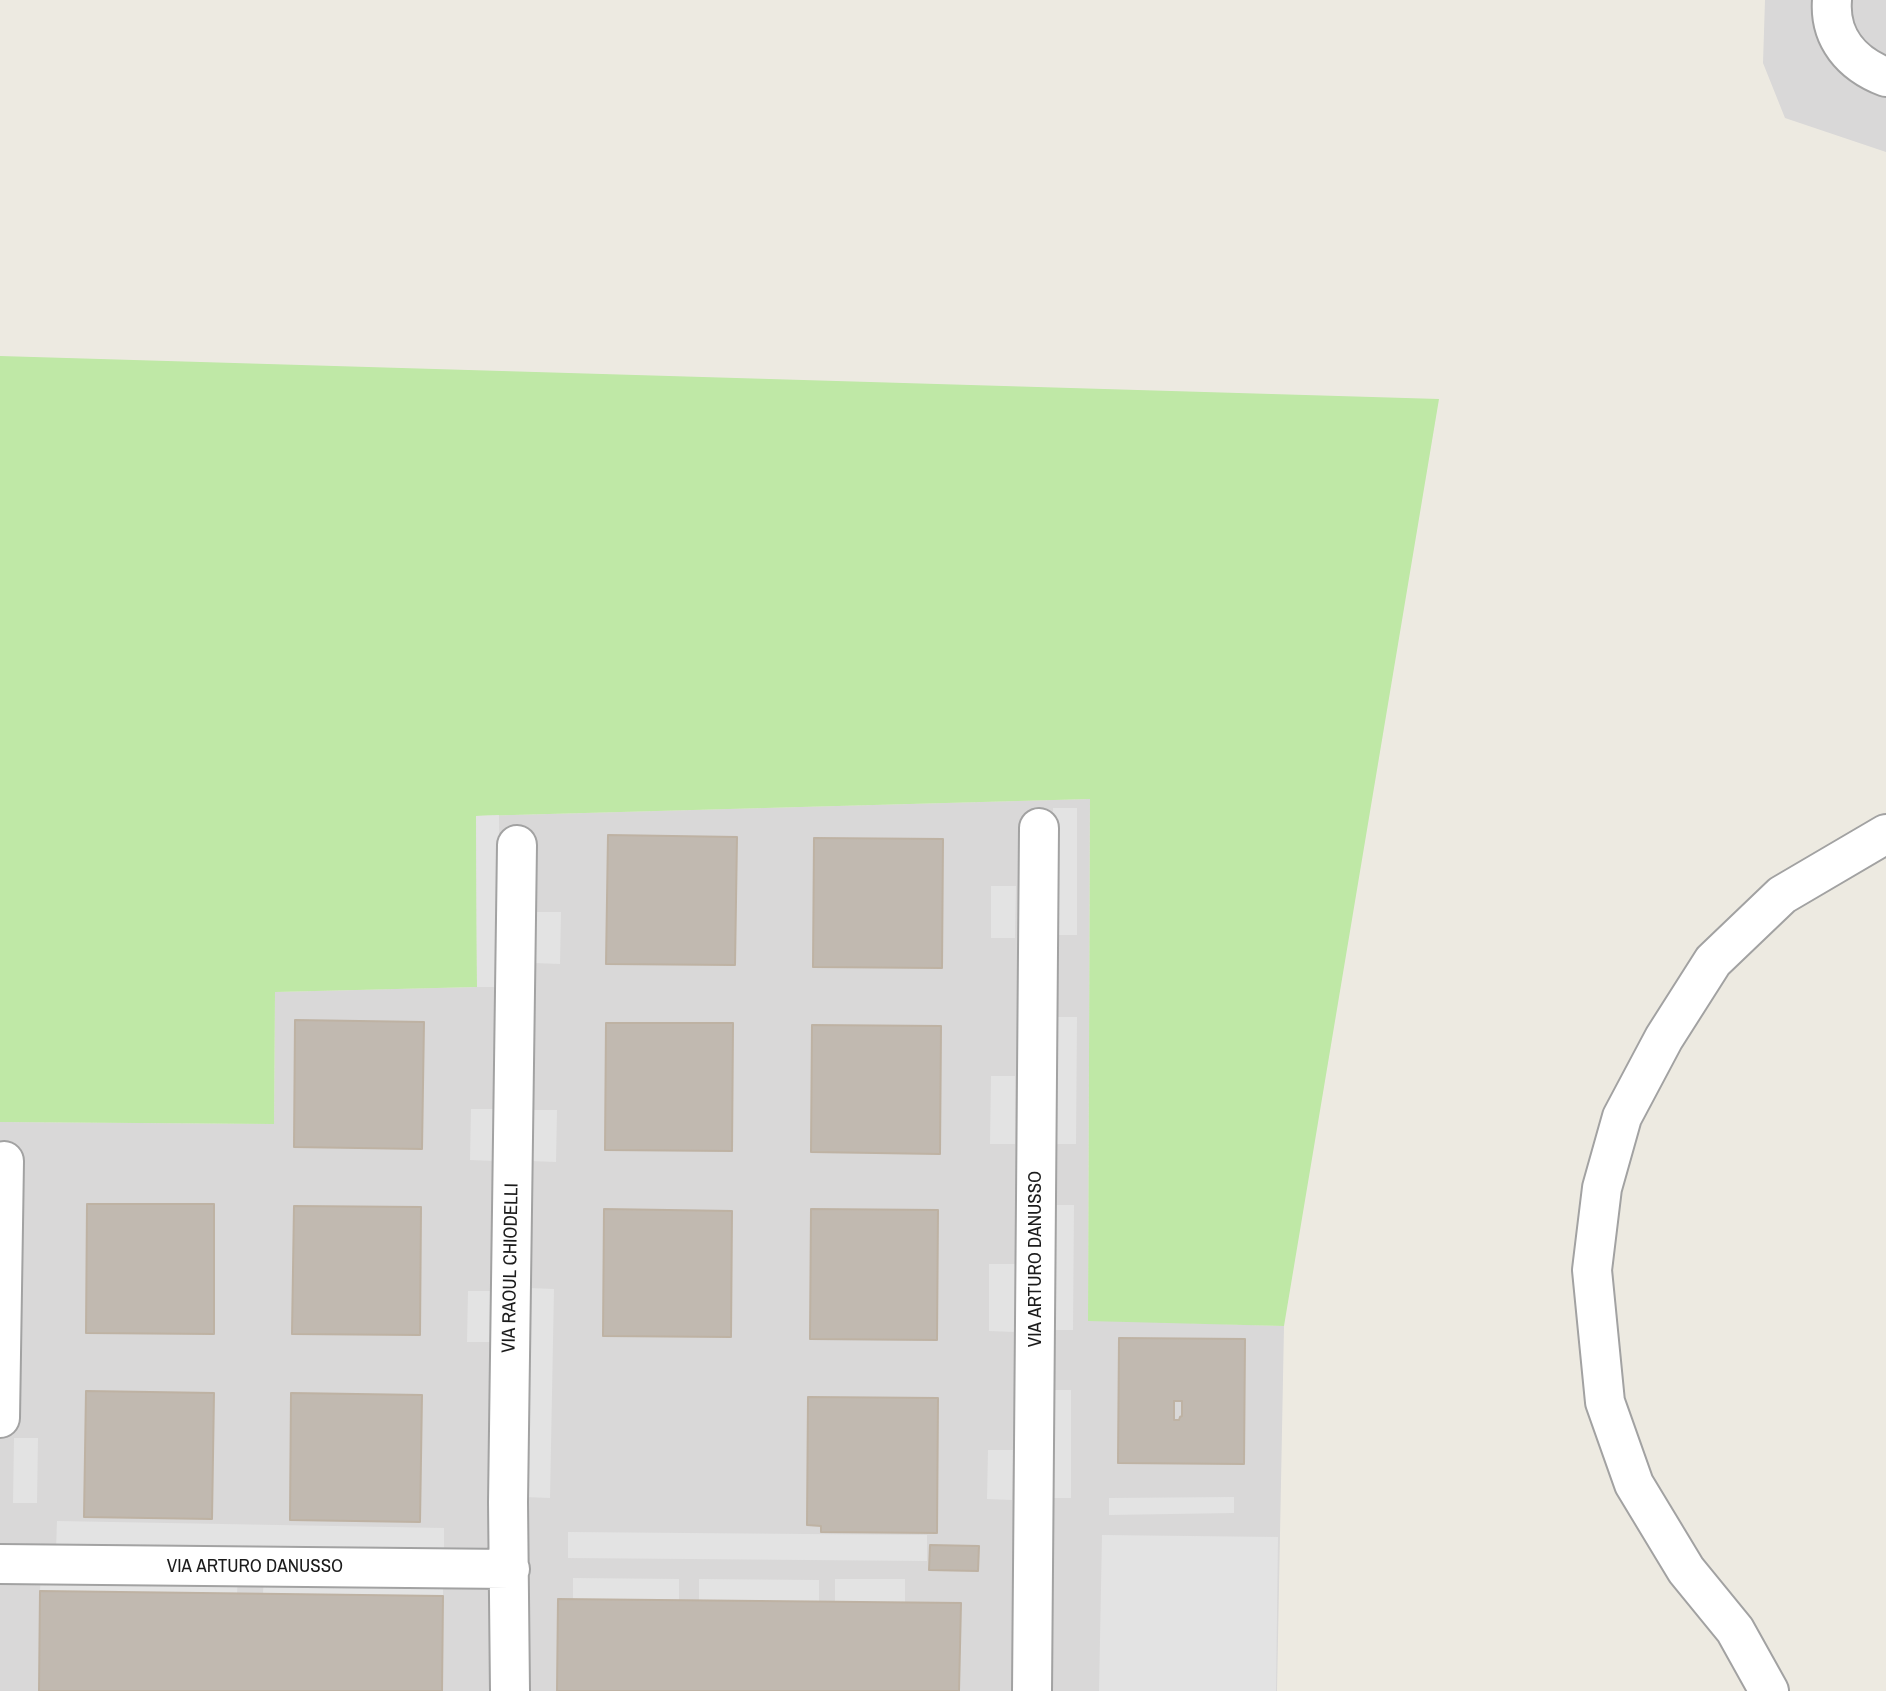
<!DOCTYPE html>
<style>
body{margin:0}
canvas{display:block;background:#edeae1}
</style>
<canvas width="1886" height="1691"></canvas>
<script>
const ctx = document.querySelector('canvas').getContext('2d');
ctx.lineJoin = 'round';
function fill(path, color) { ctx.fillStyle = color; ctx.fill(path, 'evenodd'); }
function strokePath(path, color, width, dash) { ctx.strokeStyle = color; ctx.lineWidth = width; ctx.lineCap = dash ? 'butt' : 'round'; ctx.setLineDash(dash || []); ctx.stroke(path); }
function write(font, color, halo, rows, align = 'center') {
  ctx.font = font + ' "Archivo Narrow",sans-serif'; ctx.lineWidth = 5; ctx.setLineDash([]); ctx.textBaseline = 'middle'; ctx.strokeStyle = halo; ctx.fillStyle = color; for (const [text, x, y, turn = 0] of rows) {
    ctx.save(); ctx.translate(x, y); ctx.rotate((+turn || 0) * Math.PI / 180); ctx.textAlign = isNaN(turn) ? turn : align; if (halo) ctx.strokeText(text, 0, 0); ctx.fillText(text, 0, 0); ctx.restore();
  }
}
fill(new Path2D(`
 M1765,0H1886V152L1785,118L1763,63Z
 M1090,799L1088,1320L1284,1326L1277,1691H0V1122L274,1124L275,992L477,987L476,816Z`), '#d9d8d8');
fill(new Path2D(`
 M0,356L1439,399L1284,1326L1088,1321L1090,799L476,816L477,987L275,992L274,1124L0,1122Z`), '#bfe8a6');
fill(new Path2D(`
 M1053,808H1077V935H1052Z
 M499,815L500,987H477L476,816Z
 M991,886H1016L1015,938H991Z
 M535,912H561L560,964L534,963Z
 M1051,1017H1077L1076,1144H1051Z
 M991,1076H1015V1144H990Z
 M471,1109H497L495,1161L470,1160Z
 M532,1110H557L556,1162L530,1161Z
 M1051,1205H1074L1073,1330H1051Z
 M989,1264H1015V1332L989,1331Z
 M529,1288L554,1289L550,1498L525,1497Z
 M468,1291H493L492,1342H467Z
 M1047,1390H1071V1498H1046Z
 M14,1438H38L37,1503H13Z
 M988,1450H1013L1012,1500L987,1499Z
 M1234,1497V1513L1109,1515V1498Z
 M57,1521L444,1528V1556L56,1549Z
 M568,1532L927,1535V1561L568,1558Z
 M1102,1535L1278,1537L1276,1691H1099Z
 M41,1569L238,1572L237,1594L40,1591Z
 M264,1571L443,1573V1596L263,1594Z
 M573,1578L679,1579V1600L573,1599Z
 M699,1579L819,1580V1602L699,1601Z
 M835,1579H905V1602H835Z`), '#e3e3e3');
const building = new Path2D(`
 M608,835L737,837L735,965L606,964Z
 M814,838L943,839L942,968L813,967Z
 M295,1020L424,1022L422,1149L294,1147Z
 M606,1023H733L732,1151L605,1150Z
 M812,1025L941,1026L940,1154L811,1152Z
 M87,1204H214V1334L86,1333Z
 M294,1206L421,1207L420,1335L292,1334Z
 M604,1209L732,1211L731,1337L603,1336Z
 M811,1209L938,1210L937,1340L810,1339Z
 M1119,1338L1245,1339L1244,1464L1118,1463ZM1174,1401H1182V1416L1180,1417L1179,1420H1174Z
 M86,1391L214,1393L212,1519L84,1517Z
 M291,1393L422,1395L420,1522L290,1520Z
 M808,1397L938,1398L937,1533L821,1532V1526L807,1525Z
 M930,1545L979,1546L978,1571L929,1570Z
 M40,1591L443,1596L442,1691H39Z
 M558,1599L961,1603L959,1691H557Z`);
fill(building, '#c1b9b0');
strokePath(building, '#beb2a3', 2);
const minor = new Path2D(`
 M1832,0C1829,38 1852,64 1886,77
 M0,1418L4,1161
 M0,1564L510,1569
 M510,1691L508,1502L517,845
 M1032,1691L1039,828
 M1769,1691L1735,1630L1686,1570L1634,1484L1605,1402L1592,1270L1602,1188L1622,1117L1664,1038L1713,961L1782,895L1886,834`);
strokePath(minor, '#a2a2a2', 42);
strokePath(minor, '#fff', 38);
write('19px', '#1b1b1b', '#fff', [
 ["VIA ARTURO DANUSSO",1036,1259,-90],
 ["VIA RAOUL CHIODELLI",511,1268,-89],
 ["VIA ARTURO DANUSSO",255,1567]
]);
</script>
